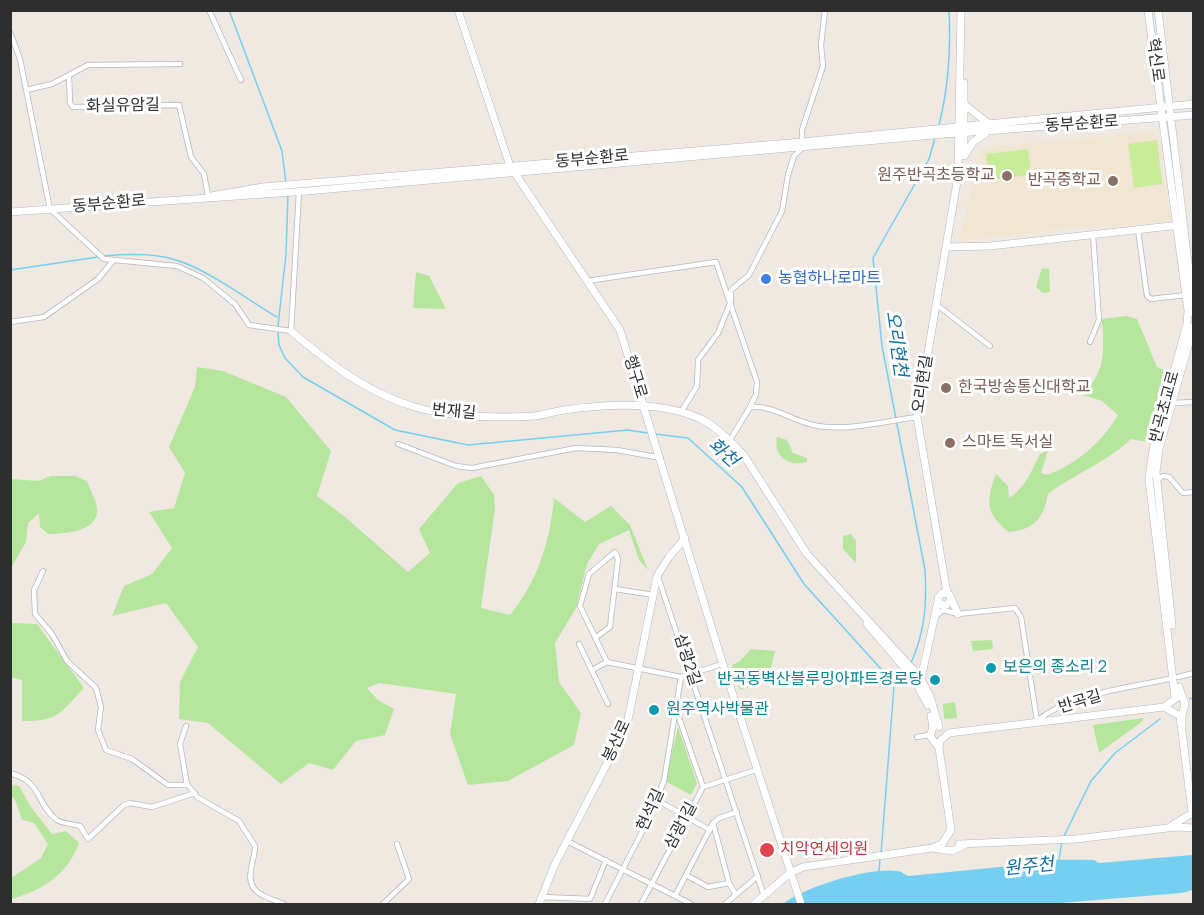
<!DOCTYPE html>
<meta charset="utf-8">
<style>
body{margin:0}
#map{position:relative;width:1204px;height:915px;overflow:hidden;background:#efe9e1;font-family:Manrope,sans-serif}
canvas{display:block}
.frame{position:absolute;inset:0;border:12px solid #2e2e2e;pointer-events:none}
</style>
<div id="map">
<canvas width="1204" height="915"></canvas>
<div class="frame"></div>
</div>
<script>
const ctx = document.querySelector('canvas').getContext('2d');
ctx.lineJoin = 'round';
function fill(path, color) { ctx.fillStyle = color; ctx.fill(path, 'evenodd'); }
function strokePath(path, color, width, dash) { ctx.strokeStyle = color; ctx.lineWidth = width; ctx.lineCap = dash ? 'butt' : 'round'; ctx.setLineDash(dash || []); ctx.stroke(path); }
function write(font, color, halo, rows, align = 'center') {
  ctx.font = font + ' Manrope,"Noto Sans KR",sans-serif'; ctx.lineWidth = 6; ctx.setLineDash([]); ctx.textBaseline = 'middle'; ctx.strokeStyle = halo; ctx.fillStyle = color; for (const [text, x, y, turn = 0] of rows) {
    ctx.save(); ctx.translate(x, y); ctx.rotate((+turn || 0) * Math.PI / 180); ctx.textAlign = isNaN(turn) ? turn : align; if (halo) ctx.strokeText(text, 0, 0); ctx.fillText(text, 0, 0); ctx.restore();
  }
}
fill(new Path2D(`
 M1152,132L1159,138L1170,218L1168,222L1066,229L959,241L981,148Z`), '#f0e6d1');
fill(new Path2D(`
 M1042,268L1049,269L1050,292L1043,293L1036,287Z
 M416,272L429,276L446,309L413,308Z
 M1127,316L1137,319L1157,367L1168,372L1148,428L1147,442L1131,439C1104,464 1077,472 1048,494C1043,518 1036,529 1009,532C985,514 986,500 996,474L1008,486L1009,498C1025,488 1032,470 1040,454L1048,451L1041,473L1047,475C1077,464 1102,442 1118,415L1102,401L1083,395C1106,371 1104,351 1102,319Z
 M197,367L223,371L286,397L331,451L317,496L344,516L408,572L430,553L419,529L458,483L481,476L494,495L495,508L481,608L510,615C538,581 550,541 554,498L585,522L611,506L630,525L648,570L639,560L629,530L599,544L587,564L576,608L555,643L559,682L581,713L574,745L508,781L468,785L450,734L456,694L379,683L367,688L378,700L394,709L385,735L356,741L333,770L309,763L281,784L208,723L179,719L180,682L198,647L166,603L112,616L124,586L152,574L172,548L149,512L174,508L185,473L169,447L195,387Z
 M777,437L787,440L793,453L807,458V462C789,467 773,457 777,437Z
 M51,476H75L87,481C90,490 96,500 97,508C100,532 63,534 48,534L40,527L39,513L28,523L26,542L11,568V479L38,481Z
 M851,534L856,541V563L843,549V536Z
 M11,623L37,624L84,688C59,714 59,721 22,721V680L11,677Z
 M992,640L993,649L973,651L971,641Z
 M751,649L775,651L768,679L740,690L732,665L739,662Z
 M955,702L957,718L944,719L943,704Z
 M1143,718V721L1099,753L1093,725Z
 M678,727L697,783L691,795L665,781Z
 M13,785L19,786L31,807L52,834L66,831L79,843C68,874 42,891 11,899V878L41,858L48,844L34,823L22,820L16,802L11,795Z`), '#b6e59e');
fill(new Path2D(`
 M1157,140L1162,184L1134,188L1128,144Z
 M1028,149L1031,175L989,180L986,154Z`), '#c9ec9a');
fill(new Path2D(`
 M1193,855V890L1181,893L1048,904H783C804,887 869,867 897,871C902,871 904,875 909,876L1010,866C1038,858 1065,860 1094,860L1099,863Z`), '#75cff0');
strokePath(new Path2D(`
 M229,10L282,151L286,183
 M939,125C949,86 951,51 949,10
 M103,256C125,254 155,253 176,260C207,269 248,300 277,317
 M10,270L98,257
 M278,326L286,254L288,194
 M278,331L279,345L285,358L303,377L395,430L468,445L628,430L647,433
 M655,434L688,438L742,487L804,584L891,680L894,686L881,854
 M911,663C925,632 927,603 925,570L882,346L873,258L929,159L935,138
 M895,686L904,682L906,676
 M1190,699L1194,697
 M1064,836L1091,781L1115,753L1160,719
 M1059,860L1062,841
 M879,872L880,858`), '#75cff0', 1.5);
const street = new Path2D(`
 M209,10L241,80
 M10,32L20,59L50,209L104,259L177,266L203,278L235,304L249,325L291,331L299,192
 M69,75L70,103L73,107L179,105L191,157L204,174L208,196
 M26,90L52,84L88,65L180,64
 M802,142V130L823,66L821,45L825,10
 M1138,230L1147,296L1151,299L1186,295
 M587,281L716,262L757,382L756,394L750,407
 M937,305L990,346
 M10,322L44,317L98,279L113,261
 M1090,342L1099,320L1093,235
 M1173,403L1194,402
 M681,412L697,386L698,360L718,333L731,301V290L749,275L782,211L788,175L794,156L802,148
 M730,440L750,407C775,405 795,423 818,426C849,431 886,421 917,417
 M398,444L456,466L472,468L576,448L617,450L661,458
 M1156,481L1163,476L1169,477L1183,493L1194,492
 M43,571L34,590L35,614L52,634L67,661L96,688L101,707L98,730L106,750L132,759L168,785H188L197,797L239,821L255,846C255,855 252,861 251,870C246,894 267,897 284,904
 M658,577L764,896
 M615,589L654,595
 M935,617L943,610L958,614L1015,608L1021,617L1037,721
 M595,638L610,627L618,559L615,552L589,574L580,606L607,662
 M579,644L608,704
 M592,670L607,662L681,677L722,664
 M1178,677L1194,673
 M677,712L703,787
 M1037,721C1070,693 1131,688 1173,678
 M186,726L180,744L187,785
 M917,737L929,735
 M10,773C43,782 35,803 57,820C63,824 73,824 80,826L88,839L124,805L130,803L152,807L195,793
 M657,800L710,830
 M713,823L729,883L736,895
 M567,841L691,904
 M686,875L708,887L729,883
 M675,896L713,823L719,818L737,812
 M542,897L590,899L606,860
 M383,904L409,879L397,844
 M605,904L648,820L664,781L681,677
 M641,904L703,787L756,770
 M725,904L758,876`);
const secondary = new Path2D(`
 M458,10L510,166L620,330L720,655L801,904
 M1148,10L1188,311L1187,324L1153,449L1149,479L1175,697
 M1158,10L1194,313
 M965,105L988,123
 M965,155L973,142L986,133
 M964,156V83
 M211,196L263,187L802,142L1194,104
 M10,212L307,191L945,134L1194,115
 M947,247L990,246L1180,225
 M291,331C329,363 367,393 415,407C447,417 500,418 534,416C544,415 555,411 565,410C607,404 661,401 701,419C717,427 731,442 743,454L807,554L919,676L930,696L939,727
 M947,593L917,417L958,176L961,10
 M952,600L945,606L939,603L938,598L942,593L949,594L958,614
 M867,624L914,679L928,705
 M1172,625L1156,472L1159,449L1194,325
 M921,679L938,601
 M1179,687L1185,704L1182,715V726
 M1164,707L1180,716L1192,812
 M931,716L933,727L930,736L939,748
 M1171,826L1194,812
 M951,830L939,748L940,741L949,733L1164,707L1178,697
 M959,844L1076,839L1176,827L1194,828
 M934,847L942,844L951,830
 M539,904L555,864L627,725L657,576L669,557L685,538
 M754,904L790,873L803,867L932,848L952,851L966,844`);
strokePath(street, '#b4b7c1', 6);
strokePath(secondary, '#b4b7c1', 8);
strokePath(street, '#fff', 4.5);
strokePath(secondary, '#fff', 7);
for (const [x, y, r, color] of [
 [1007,176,6,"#8d6e63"],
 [1113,181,6,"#8d6e63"],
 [766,279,6,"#3f7fe0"],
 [946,388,6,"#8d6e63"],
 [950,443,6,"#8d6e63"],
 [991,668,6,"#0f9aa8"],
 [935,680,6,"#0f9aa8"],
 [654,710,6,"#0f9aa8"],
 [767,850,8,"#e0444e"]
]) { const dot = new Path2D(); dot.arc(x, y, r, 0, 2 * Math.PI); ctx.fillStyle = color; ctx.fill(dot); strokePath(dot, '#fff', 2); }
write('16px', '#2e2e2e', '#fff', [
 ["혁신로",1155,60,82],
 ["화실유암길",123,106,-1],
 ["동부순환로",1082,124,-4],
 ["동부순환로",592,159,-5],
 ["동부순환로",109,204,-5],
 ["행구로",635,377,73],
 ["오리현길",923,384,-81],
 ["반곡초교로",1165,407,-75],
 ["번재길",454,412,5],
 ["삼광2길",687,660,72],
 ["반곡길",1080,702,-17],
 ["봉산로",617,741,-65],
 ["현석길",651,810,-66],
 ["삼광1길",681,826,-62]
]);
write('16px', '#785e54', '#fff', [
 ["원주반곡초등학교",995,176],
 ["반곡중학교",1101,181],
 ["한국방송통신대학교",958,388,"left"],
 ["스마트 독서실",962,443,"left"]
], 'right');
write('16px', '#366cbe', '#fff', [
 ["농협하나로마트",778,279]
], 'left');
write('16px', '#0d838f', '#fff', [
 ["보은의 종소리 2",1003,668],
 ["반곡동벽산블루밍아파트경로당",923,680,"right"],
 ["원주역사박물관",666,710]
], 'left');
write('16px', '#be3a42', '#fff', [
 ["치악연세의원",780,850]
], 'left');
write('italic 18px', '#0d6fa3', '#fff', [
 ["오리현천",896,344,82],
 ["화천",723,453,42],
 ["원주천",1029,867,-6]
]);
</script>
